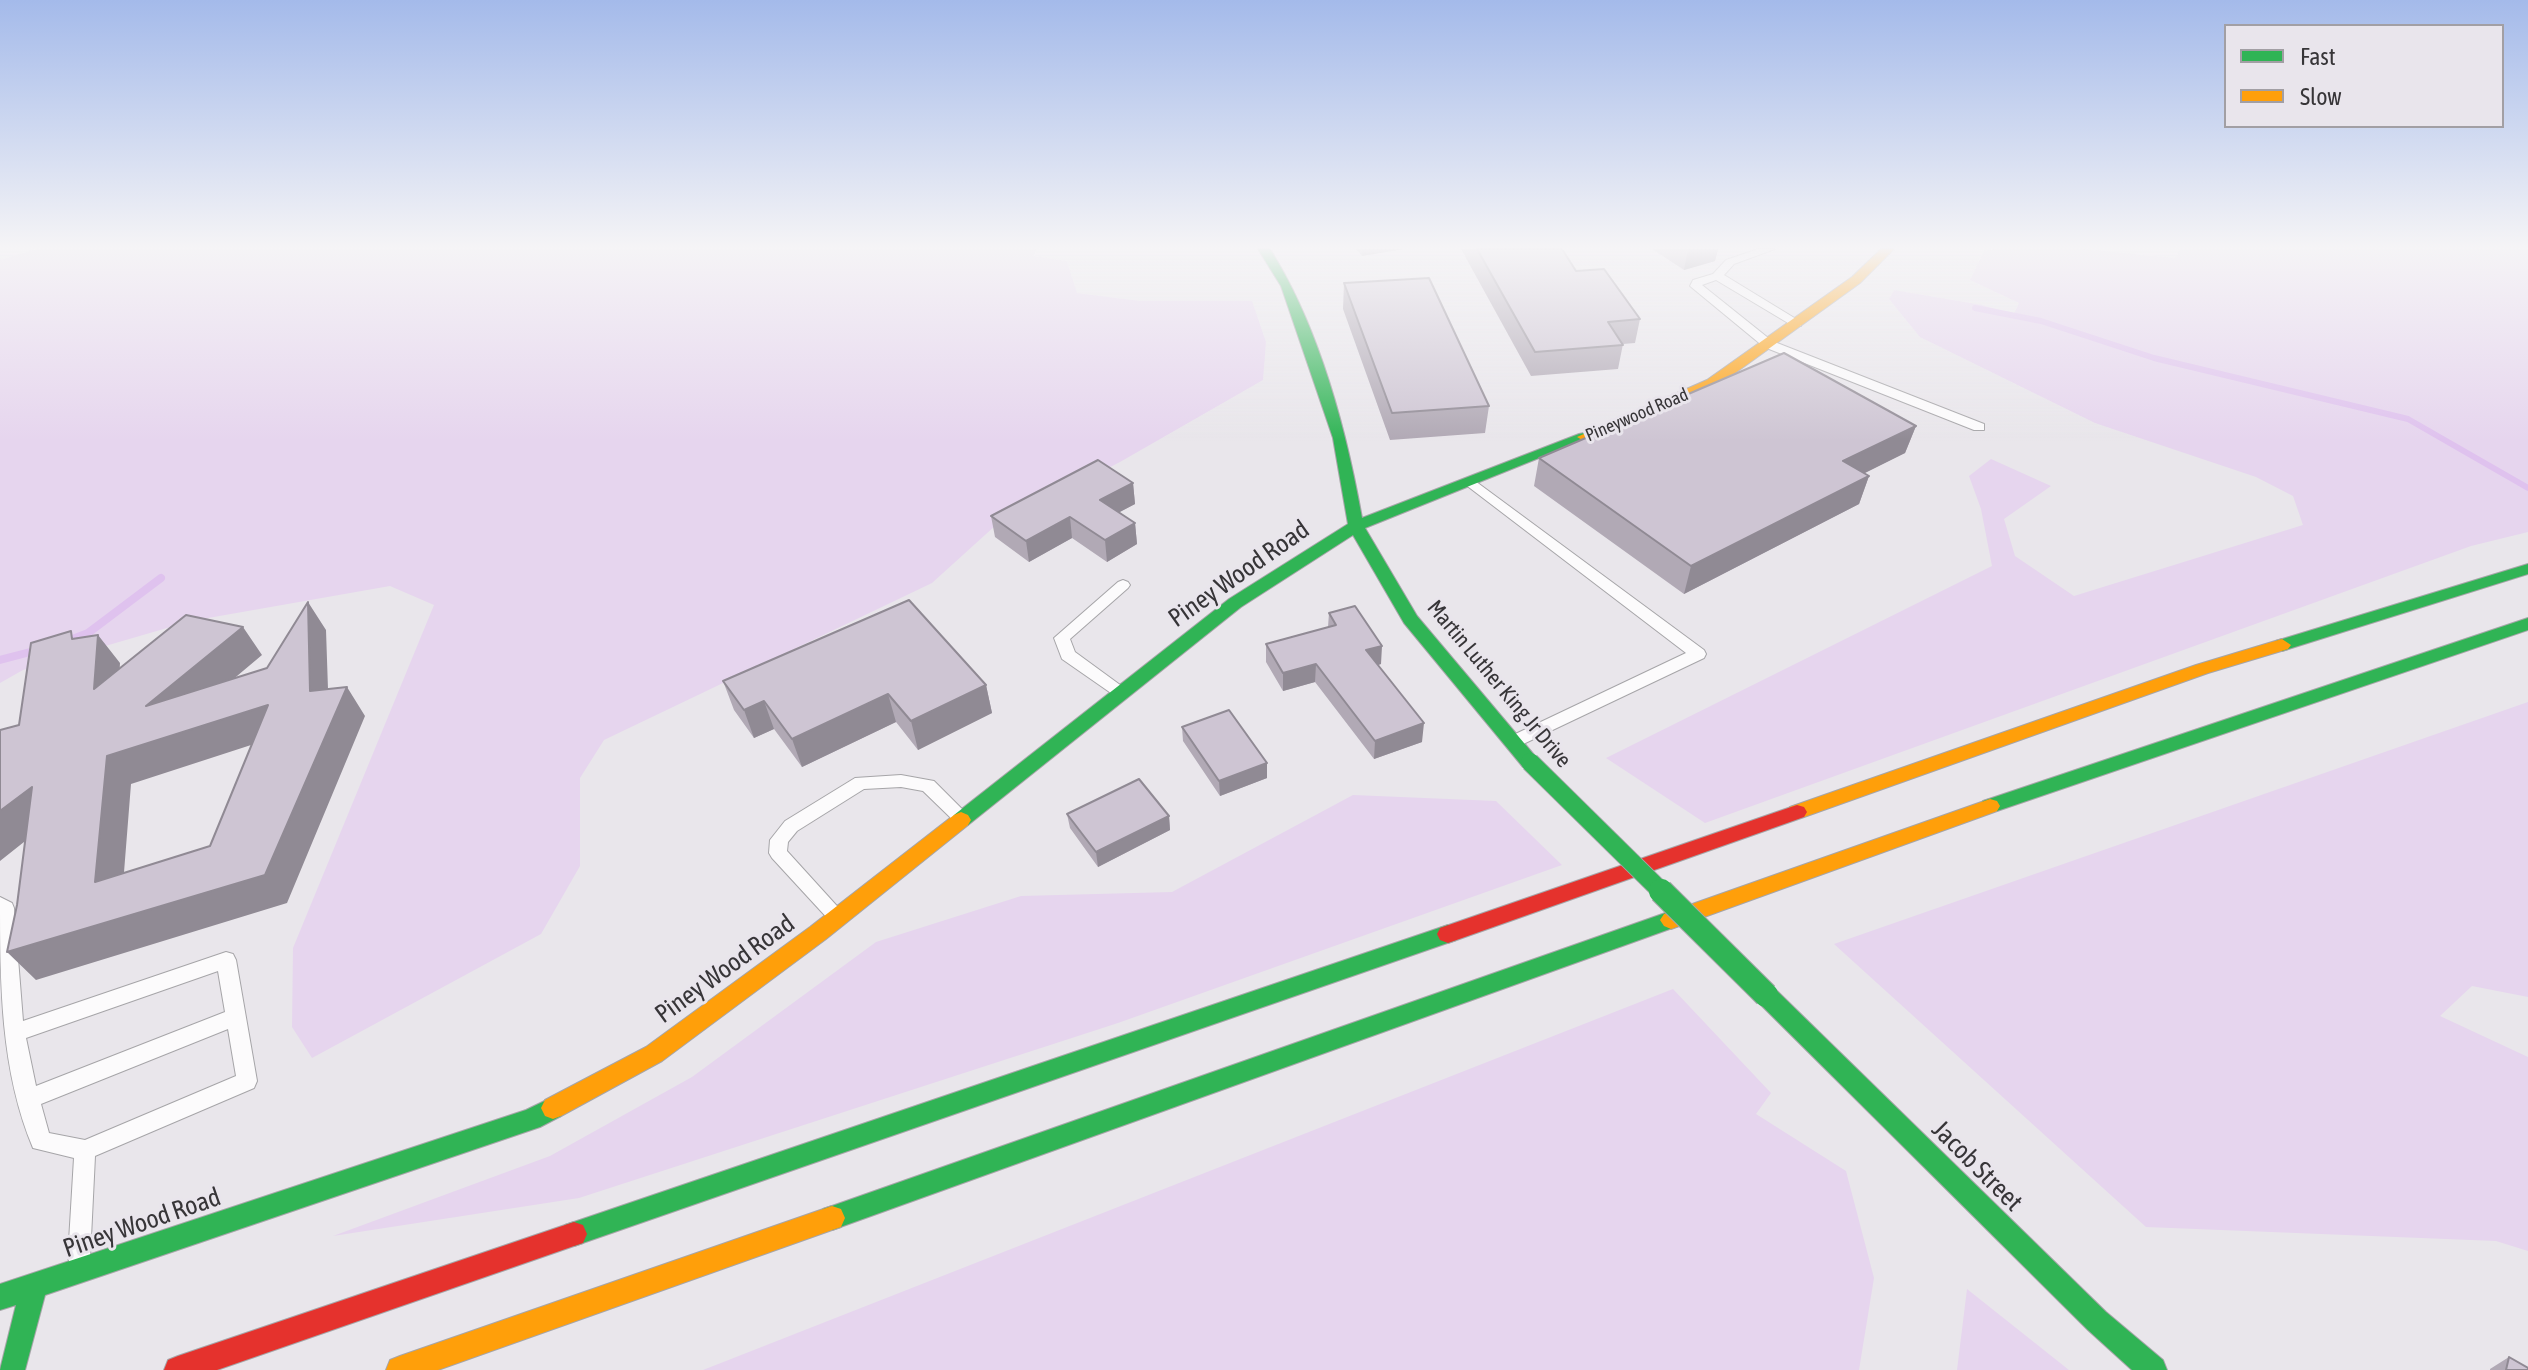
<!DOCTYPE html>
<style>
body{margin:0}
#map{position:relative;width:2528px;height:1370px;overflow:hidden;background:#e9e6eb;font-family:"Asap Condensed",sans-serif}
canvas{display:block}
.legend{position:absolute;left:2224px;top:24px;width:280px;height:104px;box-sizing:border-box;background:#e9e5ec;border:2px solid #a29fa4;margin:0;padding:10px 14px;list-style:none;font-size:24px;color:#373538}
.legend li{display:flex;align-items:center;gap:16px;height:40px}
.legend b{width:40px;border:2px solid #a29fa4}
</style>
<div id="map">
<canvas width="2528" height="1370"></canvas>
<ul class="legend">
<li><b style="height:10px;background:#30b455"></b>Fast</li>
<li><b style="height:10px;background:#ff9f0a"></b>Slow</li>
</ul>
</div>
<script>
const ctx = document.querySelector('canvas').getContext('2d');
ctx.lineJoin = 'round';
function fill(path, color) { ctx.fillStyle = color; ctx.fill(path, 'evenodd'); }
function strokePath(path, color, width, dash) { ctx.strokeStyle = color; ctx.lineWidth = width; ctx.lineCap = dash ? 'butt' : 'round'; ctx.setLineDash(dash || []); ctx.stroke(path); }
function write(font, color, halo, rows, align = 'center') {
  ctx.font = font + ' "Asap Condensed",sans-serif'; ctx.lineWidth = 6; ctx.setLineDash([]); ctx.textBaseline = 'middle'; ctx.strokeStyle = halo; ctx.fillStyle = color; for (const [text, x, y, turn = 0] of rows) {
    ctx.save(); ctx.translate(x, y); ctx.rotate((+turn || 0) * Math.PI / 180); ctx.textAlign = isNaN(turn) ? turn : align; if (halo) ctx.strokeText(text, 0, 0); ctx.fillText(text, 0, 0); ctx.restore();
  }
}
fill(new Path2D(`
 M36,249H1036L1034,256L1067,261L1077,293L1140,301H1252L1266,342L1263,380L1120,462L996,525L932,583L604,740L580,778V866L541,934L312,1058L292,1027L293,948L434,605L390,586L191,621L23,670L0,683V260Z
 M1996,249H2083L2176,258L2180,249H2528V532L2471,546L1705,823L1606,758L1992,566L1981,509L1969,476L1991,459L2051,486L2004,519L2015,556L2074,596L2303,525L2293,496L2256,477L2095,423L1920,337L1889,299L1894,290L1982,305L2014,314L2019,303L1970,280L1984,251Z
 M2528,702V997L2472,986L2440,1016L2528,1057V1251L2496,1241L2146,1227L1834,944Z
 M1353,795L1496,801L1562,865L1118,1023L579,1198L333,1236L550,1156L692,1077L876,942L1021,896L1172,892Z
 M1673,989L1771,1093L1756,1114L1846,1171L1874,1278L1859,1370H703Z
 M1967,1289L2069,1370H1957Z`), '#e6d5ee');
strokePath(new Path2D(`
 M1975,308L2041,321L2154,358L2408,419L2528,488`), '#dfc2ee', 6);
strokePath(new Path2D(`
 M70,640L88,633L161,578
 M0,660L38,650`), '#dfc2ee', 8);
const lane = new Path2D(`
 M1758,249H1775L1734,264L1724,275L1801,322V326H1793L1716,280L1702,285L1772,341L1984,424V430H1974L1764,347L1690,286L1693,280L1713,274L1726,260Z
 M1471,478L1704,650L1706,654L1704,658L1519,746H1507L1505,742L1507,738L1686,653L1466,485V479Z
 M1123,580L1128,582L1130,585L1128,588L1070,639L1075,652L1127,690L1129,694L1121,700L1062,659L1054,638L1118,582Z
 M901,775L934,781L970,817L967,822H955L923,791L901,787L864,789L797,831L788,842L787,851L846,916L844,921L837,924L830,921L772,858L769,853L770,840L785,821L855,778Z
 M0,897L12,903L14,908L23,1021L226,952L233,954L236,960L257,1081L254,1088L95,1156L90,1258L87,1266L79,1269L71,1266L68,1258L74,1158L33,1148C0,1070 0,981 0,897ZM218,971L225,1012L36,1086L26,1038ZM228,1029L236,1076L85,1140L49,1133L41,1104Z`);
const fast = new Path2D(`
 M1258,249H1270C1319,327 1346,428 1362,518L1579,434L1584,433L1591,437L1365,528L1417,616L1540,762L1537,767H1523L1404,623L1353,535L1241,607L968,825H954L951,820L954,815L1229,599L1348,524L1333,438L1281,286Z
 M2528,564V574L2282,651L2273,645L2276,641Z
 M2528,618V630L1997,811H1983L1980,806L1983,801Z
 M1671,911L1678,914L1682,920L1678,926L832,1230L823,1227L819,1218L823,1209L832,1206Z
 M1448,925L1456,928L1459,934L1456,940L574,1246L565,1243L561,1234L565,1225L574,1222Z
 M1766,986L1774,988L2106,1312L2163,1360L2167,1370H2132L2088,1330L1758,1002L1755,995L1758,988Z
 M553,1097L561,1100L565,1108L561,1116L540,1127L45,1295L25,1370H0L16,1305L0,1310V1284L526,1110Z`);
const slow = new Path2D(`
 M1881,249H1894L1860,283L1717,386L1589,440L1584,441L1577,437L1707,380L1852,277Z
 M2282,639L2291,645L2288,649L2208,673L1804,817H1790L1787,812L1790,807L2196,665Z
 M1990,799L1997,801L2000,806L1997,811L1671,929L1664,926L1660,920L1664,914Z
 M961,812L968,815L971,820L968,825L826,939L662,1061L561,1116L553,1119L545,1116L541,1108L545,1100L646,1047L810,927L954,815Z
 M832,1206L841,1209L845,1218L841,1227L832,1230L438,1370H386L390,1360L400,1356Z`);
const jam = new Path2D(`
 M1797,805L1804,807L1807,812L1804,817L1448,943L1440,940L1437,934L1440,928Z
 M574,1222L583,1225L587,1234L583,1243L574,1246L217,1370H164L168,1360L178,1356Z`);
strokePath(lane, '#a6a5a8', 2);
strokePath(fast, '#a6a5a8', 2);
strokePath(slow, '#a6a5a8', 2);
strokePath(jam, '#a6a5a8', 2);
fill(lane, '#fcfbfc');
fill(fast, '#30b455');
fill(slow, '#ff9f0a');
fill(jam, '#e5322d');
const fastBridgeFar1 = new Path2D(`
 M1530,762L1663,893`);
const fastBridge = new Path2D(`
 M1661,891L1766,995`);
strokePath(fastBridgeFar1, '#a6a5a8', 20, []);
strokePath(fastBridge, '#a6a5a8', 26, []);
strokePath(fastBridgeFar1, '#30b455', 18);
strokePath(fastBridge, '#30b455', 24);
fill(new Path2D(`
 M1356,249H1403L1362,256Z
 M1461,249H1562L1576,271L1640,319L1635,343L1623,344L1618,369L1531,376Z
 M1652,249H1718L1715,261L1684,270Z
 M1344,283L1489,406L1485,433L1390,440L1343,309Z
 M1916,426L1905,453L1864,473L1869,476L1859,504L1684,594L1534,486L1539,458Z
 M1133,483L1135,504L1119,512L1135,523L1137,544L1107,562L1072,538L1029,562L995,537L991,516Z
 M1329,613L1381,664L1378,665L1422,742L1374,759L1315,682L1283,691L1266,662V644L1328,627Z
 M723,681L986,685L992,713L918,750L896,722L802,767L774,729L754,738L734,710Z
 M1182,727L1267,778L1220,796L1183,741Z
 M1067,814L1169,816L1170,830L1098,867L1070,828Z
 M2509,1357L2528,1370H2490V1369Z`), '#b1a9b5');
fill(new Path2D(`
 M1363,249H1403L1362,256Z
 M1688,249H1718L1715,261L1684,270Z
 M1916,426L1905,453L1833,489L1843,461Z
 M1869,476L1859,504L1684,594L1691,566Z
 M1133,483L1135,504L1103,521L1100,500Z
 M1070,517L1072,538L1029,562L1026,541Z
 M1135,523L1137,544L1107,562L1105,540Z
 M308,602L326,630L329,719L310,691Z
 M243,627L262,655L168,734L146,706Z
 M98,635L120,663L117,717L94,689Z
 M1382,646L1381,664L1364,669L1366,650Z
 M1316,664L1315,682L1283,691V673Z
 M986,685L992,713L918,750L911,721Z
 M347,687L365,716L287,903L36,980L7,952L265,875Z
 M888,694L896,722L802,767L792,739Z
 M764,701L774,729L754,738L744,710Z
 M268,705L288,733L131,784L121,910L95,882L107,756Z
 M1424,723L1422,742L1374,759L1375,741Z
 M1267,763V778L1220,796L1219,781Z
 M32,787L58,815L0,861V811Z
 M1169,816L1170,830L1098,867L1096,852Z`), '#908a94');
const building = new Path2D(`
 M1477,249H1562L1576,271L1604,269L1640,319L1608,322L1623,345L1535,352Z
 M1429,278L1489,406L1392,413L1344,283Z
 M1784,353L1916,426L1843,461L1869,476L1691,566L1539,458Z
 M1098,460L1133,483L1100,500L1135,523L1105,540L1070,517L1026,541L991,516Z
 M909,600L986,685L911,721L888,694L792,739L764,701L744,710L723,681Z
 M308,602L310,691L347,687L265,875L7,952L17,905L32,787L0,811V730L19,725L31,643L71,631L72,639L98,635L94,689L186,615L243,627L146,706L267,668ZM268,705L210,846L95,882L107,756Z
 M1355,606L1382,646L1366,650L1424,723L1375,741L1316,664L1283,673L1266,644L1336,625L1329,613Z
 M1229,710L1267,763L1219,781L1182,727Z
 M1139,779L1169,816L1096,852L1067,814Z
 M2509,1357L2528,1368V1370H2506Z`);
fill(building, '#cec5d3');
strokePath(building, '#908a94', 2);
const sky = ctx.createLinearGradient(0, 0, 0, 441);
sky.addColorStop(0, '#a4baea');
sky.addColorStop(0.56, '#f5f4f6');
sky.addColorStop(1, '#f5f4f600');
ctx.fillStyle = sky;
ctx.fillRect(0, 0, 2528, 441);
write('18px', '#373538', '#e9e5ec', [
 ["Pineywood Road",1637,415,-23]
]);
write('22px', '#373538', '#e9e5ec', [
 ["Martin Luther King Jr Drive",1499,684,50]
]);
write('26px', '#373538', '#e9e5ec', [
 ["Piney Wood Road",1239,574,-35],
 ["Piney Wood Road",725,969,-36],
 ["Jacob Street",1977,1166,45],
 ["Piney Wood Road",142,1223,-19]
]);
</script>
